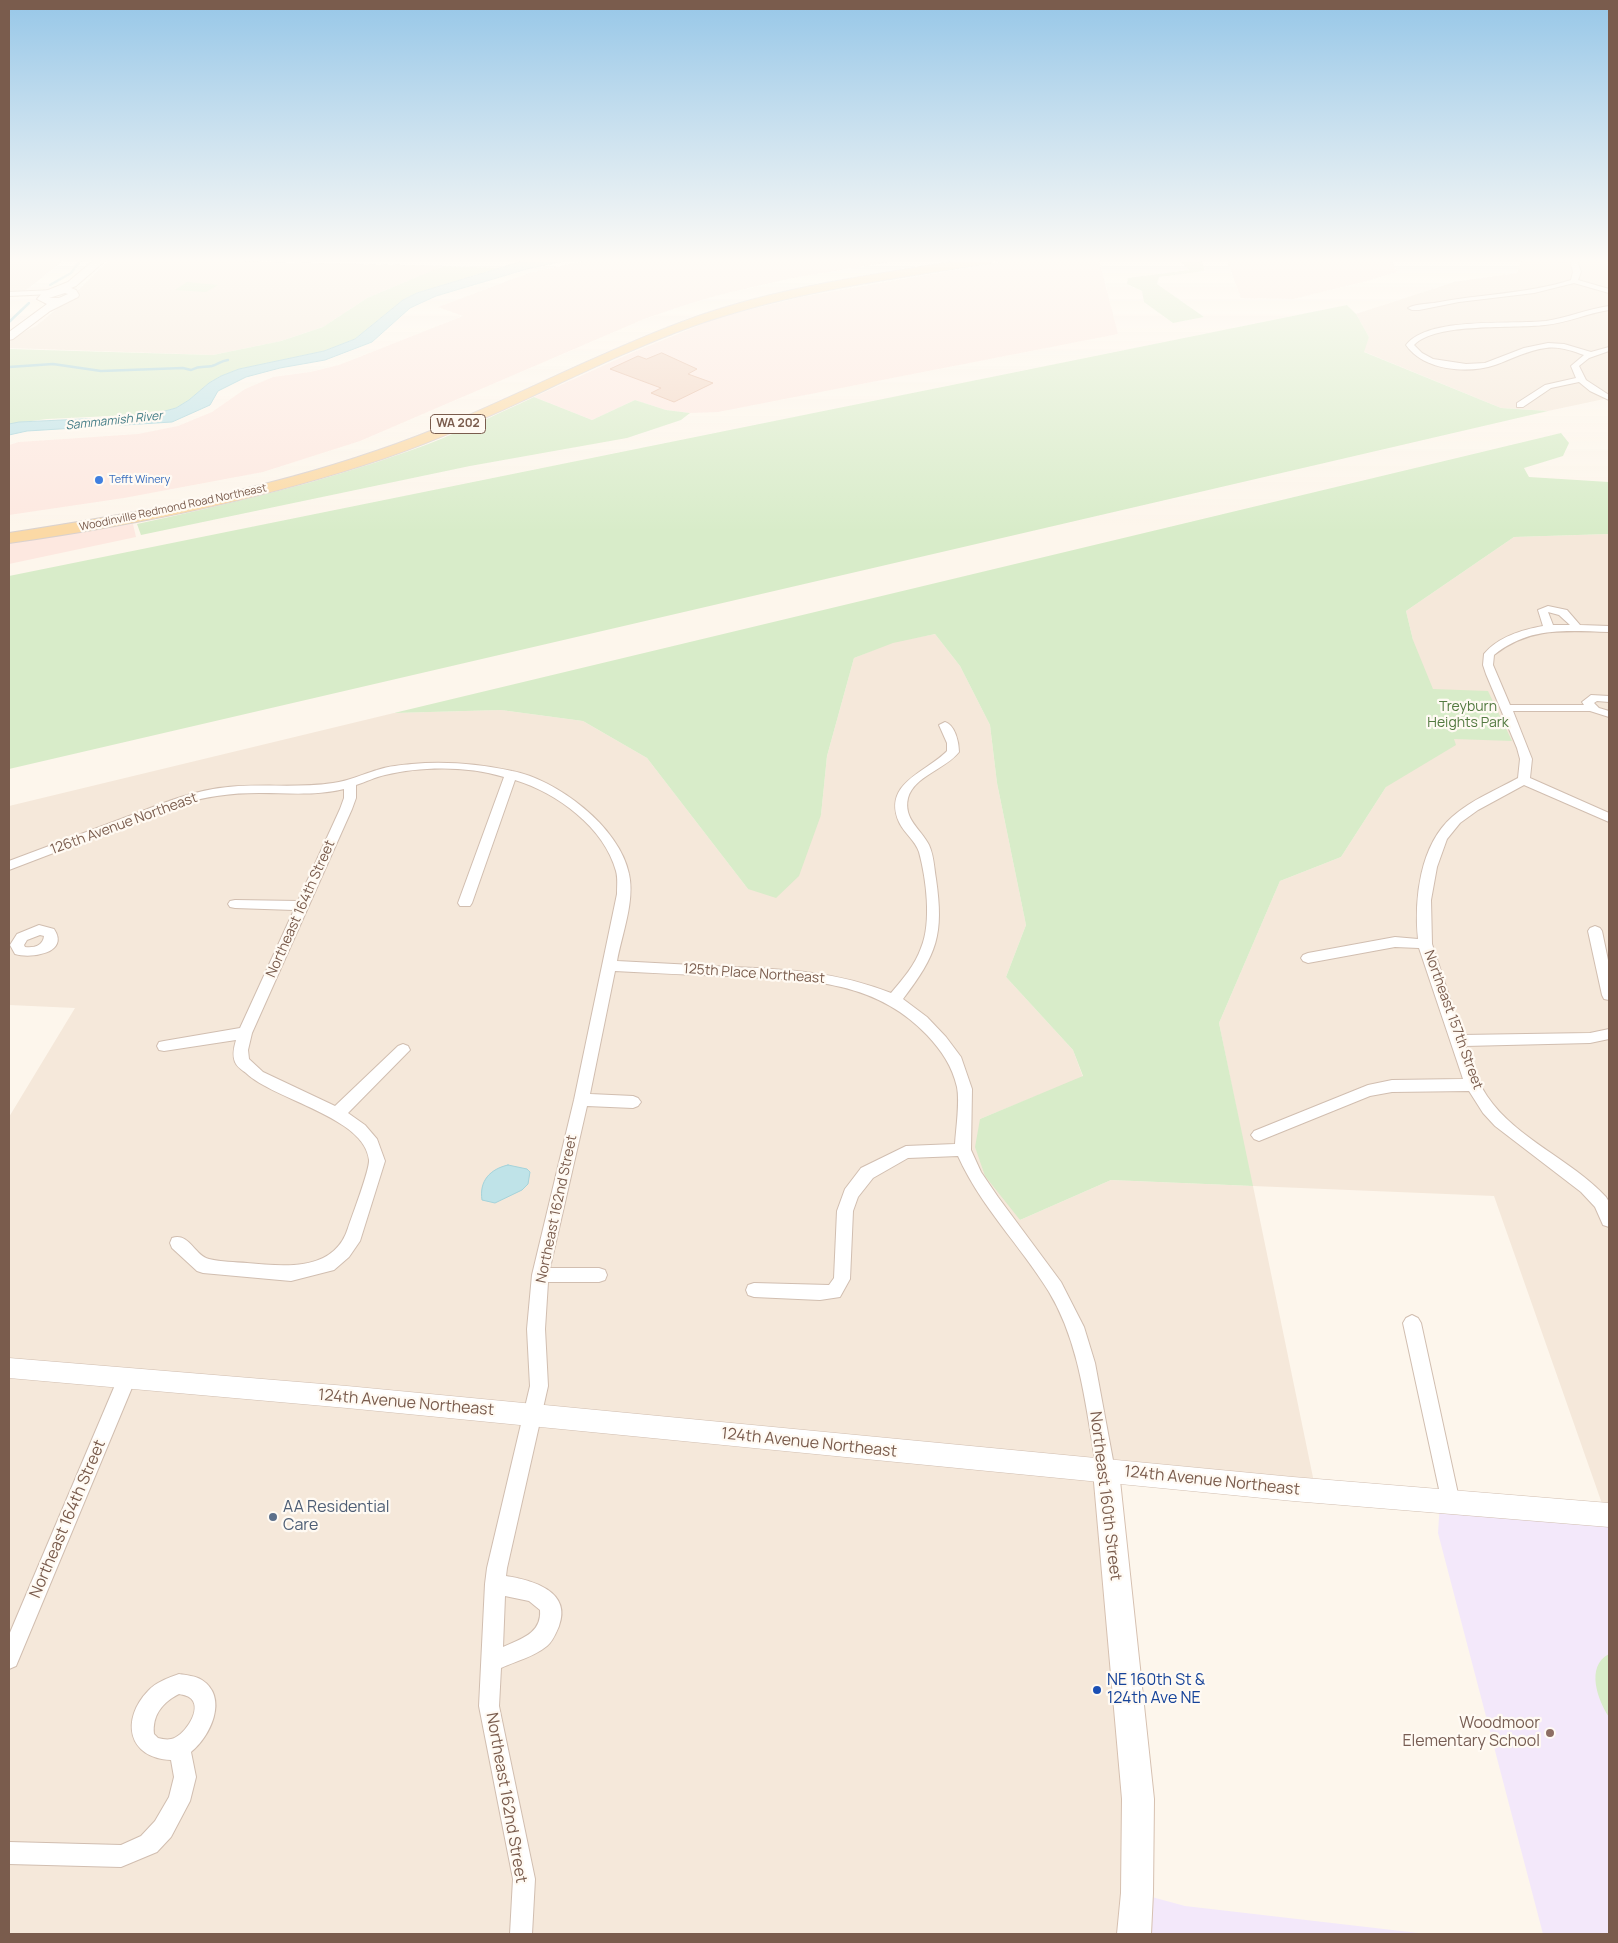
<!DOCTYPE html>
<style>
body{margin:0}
#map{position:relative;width:1618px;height:1943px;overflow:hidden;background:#fdf6ec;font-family:Manrope,sans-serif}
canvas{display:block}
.frame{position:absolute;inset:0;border:10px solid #7a5c4d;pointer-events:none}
</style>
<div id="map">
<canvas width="1618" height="1943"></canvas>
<div class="frame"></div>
</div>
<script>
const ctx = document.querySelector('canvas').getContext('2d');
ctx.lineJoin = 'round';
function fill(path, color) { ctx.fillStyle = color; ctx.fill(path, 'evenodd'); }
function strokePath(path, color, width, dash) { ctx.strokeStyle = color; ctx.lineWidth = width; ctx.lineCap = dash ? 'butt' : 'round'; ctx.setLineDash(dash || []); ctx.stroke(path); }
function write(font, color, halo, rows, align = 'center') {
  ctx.font = font + ' Manrope,sans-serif'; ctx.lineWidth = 4.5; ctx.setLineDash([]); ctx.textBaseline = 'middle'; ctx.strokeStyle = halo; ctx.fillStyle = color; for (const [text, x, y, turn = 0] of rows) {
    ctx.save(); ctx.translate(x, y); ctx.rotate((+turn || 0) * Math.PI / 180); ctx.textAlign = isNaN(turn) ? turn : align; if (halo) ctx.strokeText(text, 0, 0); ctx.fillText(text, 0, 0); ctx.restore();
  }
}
fill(new Path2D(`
 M9,260H64L20,295H9Z
 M109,260H189L443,266L367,298L323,327L281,341L213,355L9,348V339L36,326L72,296Z
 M1522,260H1604L1609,267V398L1548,411L1501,408L1360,350L1369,337L1356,314L1454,282L1517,273Z
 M1609,534V1515H1606L1494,1196L1253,1186L1316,1492L1106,1471L1134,1934H9V1369L39,1371L9,1368V1117L75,1008L9,1005V806L394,713L501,710L583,721L647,758L748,889L821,815L827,756L854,658L893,642L935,634L960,666L990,725L997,783L1026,925L1006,977L1073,1050L1083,1077L980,1119L1020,1220L1111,1180L1252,1186L1219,1023L1280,881L1341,857L1386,787L1413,640L1406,611L1514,537Z`), '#f5e8da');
fill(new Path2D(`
 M588,260H900L787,279L715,296L682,306L644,319L360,441L263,472L124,498L9,515V445L19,442L138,434L178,426L212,412L245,389L273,377L310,372L339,365L463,316L438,307L529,273Z
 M1011,260H1099L1118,334L718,412L690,413L666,410L635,400L592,420L534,397L629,354L719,317L801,297Z
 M1227,260H1391L1397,272L1363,282L1293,299L1241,298Z
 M133,524L136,537L9,564V543Z`), '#fde8e0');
fill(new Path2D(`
 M1440,1502L1609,1515V1934H1543L1438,1533Z
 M1137,1893L1185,1906L1427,1934H1134Z`), '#f3e8fa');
fill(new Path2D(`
 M1179,260H1201L1205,271L1159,277L1157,284L1204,317L1173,323L1144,302L1142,291L1127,284L1128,278L1189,270Z
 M443,266L498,268L417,293L403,300L355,339L324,351L239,369L221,376L209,383L189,400L176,408L154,414L47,419L9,424V349L213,355L281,341L323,327L367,298Z
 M187,282L218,285L206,292L175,290Z
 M1347,305L1356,314L1369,337L1364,352L1501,408L1548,411L9,769V576Z
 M534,397L592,420L635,400L666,410L690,413L681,420L627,438L470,466L141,535L137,524C229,504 320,483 409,451C452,436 493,416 534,397Z
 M1561,433L1569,443L1563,456L1524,468L1529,477L1609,482V534L1514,537L1406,611L1413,640L1433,689L1488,691L1512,741L1454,739L1456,745L1386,787L1341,857L1280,881L1219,1023L1253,1186L1111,1180L1020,1220L985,1176L975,1147L980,1119L1083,1076L1073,1050L1006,977L1026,925L997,783L990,725L960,666L935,634L893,643L854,658L827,756L821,815L799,876L776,898L748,889L647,758L583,721L501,710L394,713Z
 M1609,1654V1717C1598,1701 1585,1666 1609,1654Z`), '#d8ecc9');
const water = new Path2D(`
 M527,260H568L527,269L436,296L410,308L372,342L325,360L280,368L246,377L218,391L210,405L172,422L27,431L9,435V424L19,422L126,417L154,414L176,408L189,400L209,383L221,376L239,369L324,351L355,339L403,300L417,293Z
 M508,1165L527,1169L530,1172L528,1184L522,1190L495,1203L482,1200C479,1181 490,1169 508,1165Z`);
fill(water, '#bfe3e8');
strokePath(water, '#a5d3da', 1);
strokePath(new Path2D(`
 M50,285L71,273L81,260
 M9,322L29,303
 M9,367L53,364L101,371L183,368L191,370C201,365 204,368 212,366C219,364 220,361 228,360`), '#a5d3da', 2.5);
const building = new Path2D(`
 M662,353L697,369L688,374L713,383L674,402L651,393L661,388L610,369L638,356L646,359Z`);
fill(building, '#f3d5c3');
strokePath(building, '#e6bba3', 1);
const minor = new Path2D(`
 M1558,260H1566L1563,262Z
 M1570,260H1577L1581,272L1578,280L1609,289V293L1574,283L1534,293L1459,302L1419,310H1412L1408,308C1415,304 1426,304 1434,303C1480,294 1527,294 1571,280L1573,272Z
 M54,290V294H51L9,296V292Z
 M1609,306V310C1588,313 1567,323 1545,325C1513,329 1436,322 1414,345L1422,353L1433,359L1466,364L1485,363L1524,348L1548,343L1564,344L1591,352L1609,347V351L1589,358L1579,366L1586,380L1609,395V400L1590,391L1579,382L1551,388L1523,407H1517V403L1545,385L1576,378L1571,366L1584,355C1572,351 1559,346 1546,348C1528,350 1512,359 1495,365C1468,374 1424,371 1406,345C1429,316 1510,325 1546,321C1567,318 1587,309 1609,306Z
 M1548,606L1567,610L1580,625L1609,626V632C1566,631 1530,626 1494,655L1493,665L1510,705H1584L1582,702L1591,695L1609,696V702L1597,701L1594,703L1599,708L1609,711V717L1590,711H1513L1532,759L1530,778L1609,813V822L1524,785L1478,810L1460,823L1447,839L1437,867L1431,900L1432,944L1462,1035L1590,1033L1609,1029V1039L1590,1043L1465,1046C1471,1063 1477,1081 1487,1096C1516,1139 1571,1159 1606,1197L1609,1202V1227L1603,1225L1595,1207L1581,1192L1495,1126L1483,1113L1469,1091L1392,1092L1370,1096L1259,1141L1254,1139L1251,1135L1254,1131L1368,1085L1392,1080L1463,1079L1419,948L1395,947L1308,963L1303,961L1301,958L1303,955L1308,953L1395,937L1418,939C1414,899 1420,845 1452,817C1471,800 1496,790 1518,778L1520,759L1517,748L1486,674L1483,665L1484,654C1498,637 1521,630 1543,626L1538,610ZM1548,612L1559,615L1570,625H1553Z
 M945,722C955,725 959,742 959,752C946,769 914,776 908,798C903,819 921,829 929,845C934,856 934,867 936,879C944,935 937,954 903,999L927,1017L946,1037L961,1057L972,1089L971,1150L981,1172L998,1197L1061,1282L1084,1327L1095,1363L1115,1471L1113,1477L1106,1480L1099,1477L1097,1471C1086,1411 1081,1345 1049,1292C1020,1245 981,1207 958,1156L908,1158L873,1178L858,1197L853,1211L850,1279L840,1297L820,1300L754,1297L748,1295L746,1290L748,1285L754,1283L829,1285L834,1278L837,1211L845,1189L861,1168L906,1146L955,1144C956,1128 960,1102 957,1087C952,1066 942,1051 927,1035C873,978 802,980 729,976C691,975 653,973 615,971L590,1094L633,1096L638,1098L641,1102L638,1106L633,1108L587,1106L550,1268H599L605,1270L607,1275L605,1280L599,1282H548L545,1329L548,1386L507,1568L506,1576C532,1580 572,1591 559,1626C556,1633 553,1641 547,1646C534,1657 516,1661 501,1668L499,1706L535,1879L532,1934H510L513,1879L479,1706L485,1584L487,1568L530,1386L527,1329L532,1275L574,1100L617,894C617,886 618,878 616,871C604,827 557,793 515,780L472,903L470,906H460L458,903L504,777C468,766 422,766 385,775C375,777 366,782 356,785V798L352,809L252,1033L248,1050L249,1059L263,1072L335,1106L398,1046L403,1044L408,1046L410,1050L348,1113L365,1125L377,1139L385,1161L360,1241L349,1257L334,1270L291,1281L203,1273L197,1271L172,1248L170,1243L172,1238C189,1232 195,1256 209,1259C221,1262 235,1262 247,1263C283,1266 334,1273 348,1228C352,1216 370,1169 369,1160C365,1117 274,1100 246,1073C242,1070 237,1067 235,1062C232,1055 234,1047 236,1040L164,1051L159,1050L157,1046L159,1042L164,1041L240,1028L294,910L235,908L230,907L228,904L230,901L235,900L298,901L340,809L344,798V789C316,796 287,793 259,793C231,793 206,796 179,805L9,870V861C49,846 89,831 129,816C156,806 184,794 213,789C253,782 293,789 333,783C349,781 363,774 377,770C389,766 401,765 412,764C446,761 479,764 512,771C556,779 620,827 629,874C635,901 622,934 617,961C655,963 693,965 731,967C788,969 838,972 891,993C903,979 915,965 921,948C932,922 926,878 919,852C915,840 904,833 899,822C882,783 927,772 947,751V743L939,725ZM505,1596L529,1601L540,1610C542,1633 521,1639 503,1647Z
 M39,925L54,929C70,953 31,959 15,954L10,945L17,934ZM40,935L44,936C43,946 34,948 25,947L24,945L27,940Z
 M1595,926L1600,928L1602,931L1609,965V1000L1604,999L1602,995L1588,931L1590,928Z
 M1412,1315L1418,1318L1421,1323L1460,1503L1458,1510L1451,1512L1444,1510L1442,1503L1403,1323L1406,1318Z
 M127,1370L133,1372L136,1378L16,1666L9,1669V1635L118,1378L121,1372Z
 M179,1674C186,1675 196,1676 202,1680C229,1698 210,1737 191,1752L196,1777L190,1801L171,1837L157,1852L121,1867L9,1864V1842L121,1845L141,1836L155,1821L169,1797L174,1777L171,1760C127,1758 121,1719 148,1691C156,1682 168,1678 179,1674ZM179,1694C184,1695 190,1696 193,1701C200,1713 183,1737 171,1739C167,1740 162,1739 158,1738L154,1734C152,1715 163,1702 179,1694Z`);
const tertiary = new Path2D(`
 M9,1358L347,1386L1293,1477L1609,1503V1527L1293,1501L347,1408L9,1378Z`);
const secondary = new Path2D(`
 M94,260H106L76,286L71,288L76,290L79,295L78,297L50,311L13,339L9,340V332L47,304L37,299L43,292L68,282ZM65,293L68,294L59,298H49Z
 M1106,1458L1116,1462L1119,1471L1154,1799L1153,1893L1151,1934H1117L1121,1893L1122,1799L1093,1471L1096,1462Z`);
const primary = new Path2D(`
 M966,260H995L990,263C890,279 789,292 693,326C588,364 491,422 385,458C264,499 136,525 9,543V533C133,514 257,492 376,451C481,416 578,361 682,322C772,288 870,275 966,260Z`);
strokePath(minor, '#d1beb0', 2);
strokePath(tertiary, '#d1beb0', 1);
strokePath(secondary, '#d6c0b0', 2);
strokePath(primary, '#dad1cd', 2);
fill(minor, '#fff');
fill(tertiary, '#fff');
fill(secondary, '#fff');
fill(primary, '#fbd9a5');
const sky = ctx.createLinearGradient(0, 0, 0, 532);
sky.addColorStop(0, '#97c7e8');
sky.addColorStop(0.49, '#fefbf6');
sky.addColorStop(1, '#fefbf600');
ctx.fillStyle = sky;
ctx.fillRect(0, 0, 1618, 532);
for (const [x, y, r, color] of [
 [99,480,5,"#3f7fe0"],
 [273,1517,5,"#5c6f8a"],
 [1097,1690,5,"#1a4fb4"],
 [1550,1733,5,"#8d6e63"]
]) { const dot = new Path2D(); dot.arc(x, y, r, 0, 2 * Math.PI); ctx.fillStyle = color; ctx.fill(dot); strokePath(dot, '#fffaf3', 2); }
write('11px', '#366cbe', '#fffaf3', [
 ["Tefft Winery",109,480]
], 'left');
write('11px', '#7a5c4d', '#fffaf3', [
 ["Woodinville Redmond Road Northeast",173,508,-12]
]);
write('italic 12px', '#437c86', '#fffaf3', [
 ["Sammamish River",114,421,-6]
]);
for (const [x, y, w] of [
 [458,424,55]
]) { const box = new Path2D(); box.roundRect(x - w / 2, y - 9.5, w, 19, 4); ctx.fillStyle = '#fffaf3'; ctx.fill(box); strokePath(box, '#7a5c4d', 1); }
write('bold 12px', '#7a5c4d', null, [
 ["WA 202",458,424]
]);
write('14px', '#537a41', '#fffaf3', [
 ["Treyburn",1468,707],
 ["Heights Park",1468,723]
]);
write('14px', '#7a5c4d', '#fffaf3', [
 ["126th Avenue Northeast",124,824,-20],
 ["Northeast 164th Street",301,909,-66],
 ["125th Place Northeast",754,974,4],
 ["Northeast 157th Street",1453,1020,70],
 ["Northeast 162nd Street",557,1209,-78]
]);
write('16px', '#7a5c4d', '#fffaf3', [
 ["124th Avenue Northeast",406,1403,5],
 ["124th Avenue Northeast",809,1443,6],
 ["124th Avenue Northeast",1212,1481,6],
 ["Northeast 160th Street",1105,1496,83],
 ["Northeast 164th Street",68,1519,-67],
 ["Northeast 162nd Street",506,1798,80]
]);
write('16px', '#4e5e75', '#fffaf3', [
 ["AA Residential",283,1508],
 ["Care",283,1526]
], 'left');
write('16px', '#164399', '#fffaf3', [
 ["NE 160th St &",1107,1681],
 ["124th Ave NE",1107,1699]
], 'left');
write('16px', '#785e54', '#fffaf3', [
 ["Woodmoor",1540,1724],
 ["Elementary School",1540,1742]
], 'right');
</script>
